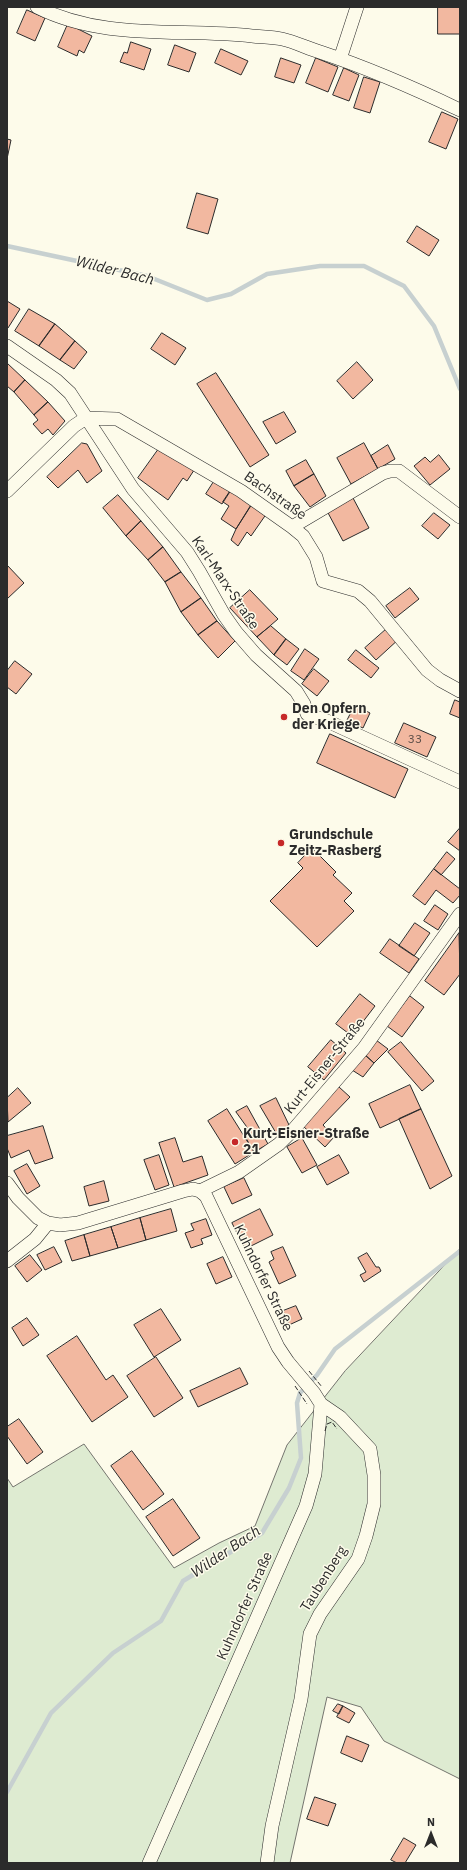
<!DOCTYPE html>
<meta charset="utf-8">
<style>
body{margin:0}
#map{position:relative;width:467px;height:1870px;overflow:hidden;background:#fdfbea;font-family:"IBM Plex Sans",sans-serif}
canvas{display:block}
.frame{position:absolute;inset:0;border:8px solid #2b2b2b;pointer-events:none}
.north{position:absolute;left:411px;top:1814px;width:40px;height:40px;-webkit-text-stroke:3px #fdfbea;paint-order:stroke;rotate:0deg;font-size:11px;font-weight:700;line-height:16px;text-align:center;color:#2b2b2b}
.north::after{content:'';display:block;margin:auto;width:14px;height:18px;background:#2b2b2b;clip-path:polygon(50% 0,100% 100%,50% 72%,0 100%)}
</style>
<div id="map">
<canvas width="467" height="1870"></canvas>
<div class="frame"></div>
<div class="north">N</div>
</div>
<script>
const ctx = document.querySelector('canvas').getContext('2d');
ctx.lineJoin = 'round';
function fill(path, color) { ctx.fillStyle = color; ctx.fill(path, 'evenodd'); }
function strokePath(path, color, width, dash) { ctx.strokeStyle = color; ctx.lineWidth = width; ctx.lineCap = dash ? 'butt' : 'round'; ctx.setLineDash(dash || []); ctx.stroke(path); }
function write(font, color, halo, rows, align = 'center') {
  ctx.font = font + ' "IBM Plex Sans",sans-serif'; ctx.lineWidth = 3; ctx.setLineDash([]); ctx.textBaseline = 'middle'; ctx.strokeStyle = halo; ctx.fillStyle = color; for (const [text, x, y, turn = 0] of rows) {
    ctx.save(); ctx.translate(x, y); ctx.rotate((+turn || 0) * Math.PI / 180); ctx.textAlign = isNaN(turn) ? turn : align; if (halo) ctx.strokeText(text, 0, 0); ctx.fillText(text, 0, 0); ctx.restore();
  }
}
const green = new Path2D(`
 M460,1249V1779L384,1741L361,1707L327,1697L290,1863H7V1478L13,1487L84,1444L174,1568L219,1543L255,1526L287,1445L345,1371Z`);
fill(green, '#deebd1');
strokePath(green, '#74746e', 1);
strokePath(new Path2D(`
 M7,246L147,276L207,300L231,294L267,274L320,266H364L404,286L434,326L460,389
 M7,1792L51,1713L113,1653L161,1621L183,1581L262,1533L289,1488L301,1458L297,1403L300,1393L317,1375L335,1349L460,1251`), '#c7d0d0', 4.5);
const building = new Path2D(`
 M438,7H460V34H438Z
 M27,10L45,18L35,41L17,33Z
 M68,24L92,36L84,53L79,50L77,56L58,47Z
 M131,42L151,49L144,70L120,62L124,52L127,53Z
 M175,45L196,53L189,72L168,65Z
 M221,49L248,61L241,75L215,63Z
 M281,58L301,65L294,83L275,77Z
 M316,58L338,67L328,92L306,83Z
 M344,68L359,75L349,101L333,95Z
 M364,77L380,82L370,113L354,108Z
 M442,112L458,119L446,149L429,142Z
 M7,139L11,140L7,159Z
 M197,193L218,199L208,234L187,228Z
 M417,226L439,240L429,256L407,242Z
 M7,301L20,309L8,328L7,327Z
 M29,309L55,324L39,346L15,331Z
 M55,324L75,341L60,360L39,346Z
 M162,333L186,348L175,365L151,349Z
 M75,341L87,352L74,369L60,360Z
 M357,362L373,380L353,399L337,381Z
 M7,363L25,380L14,392L7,386Z
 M216,373L269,455L250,467L197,384Z
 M25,380L48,402L34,415L14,392Z
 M48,402L65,421L53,435L48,429L42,434L33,424L38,420L34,415Z
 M284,412L296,432L276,444L263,422Z
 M82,443L87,444L102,471L87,483L78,470L58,488L47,477Z
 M163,443L198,464L187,481L183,478L168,500L138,478Z
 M364,443L378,469L351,484L337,458Z
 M388,445L395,459L378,469L371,456Z
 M439,455L450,469L430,485L414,466L425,457L430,462Z
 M306,460L314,474L294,486L286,471Z
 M314,474L326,496L310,507L294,486Z
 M215,480L231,490L222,504L206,494Z
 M231,490L252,504L236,529L221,519L229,506L223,502Z
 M118,495L141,521L126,536L103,508Z
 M353,498L369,528L343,541L327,511Z
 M252,504L267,513L251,536L247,532L238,546L231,540L236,529Z
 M434,513L450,525L438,539L422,526Z
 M141,521L163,547L148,560L126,536Z
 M163,547L181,572L165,582L148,560Z
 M7,565L24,583L7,599Z
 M181,572L201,598L181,612L165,582Z
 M410,588L419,599L395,618L386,606Z
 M250,590L278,619L257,637L230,608Z
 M201,598L217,621L198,635L181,612Z
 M217,621L235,641L218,658L198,635Z
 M271,626L286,639L274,655L257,637Z
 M390,626L400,638L376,660L365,648Z
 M286,639L299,649L287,665L274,655Z
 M305,649L319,659L304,680L291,671Z
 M356,650L379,668L371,678L348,660Z
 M15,661L32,674L16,694L7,687V671Z
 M314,669L329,681L317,696L302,684Z
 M455,700L460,702V718L450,714Z
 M355,705L370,713L363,728L347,721Z
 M404,723L436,737L427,757L395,743Z
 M330,734L408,769L395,798L317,763Z
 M460,828V851L448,842Z
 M312,848L336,872L333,875L352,893L344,901L354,911L317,947L270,901L303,868L298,863Z
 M447,852L455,859L441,875L434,869Z
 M434,869L460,889V895L453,903L436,890L425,905L413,896Z
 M435,905L448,914L438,930L424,921Z
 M415,923L430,933L414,956L399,946Z
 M459,933L460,974L444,995L425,981Z
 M390,939L419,959L409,973L380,953Z
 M360,994L375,1006L352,1036L336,1024Z
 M410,996L424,1007L402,1037L387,1026Z
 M331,1040L346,1053L324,1080L308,1067Z
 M376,1040L388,1049L374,1063L364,1054Z
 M401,1042L434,1081L422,1091L388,1052Z
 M364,1054L374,1063L363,1077L352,1070Z
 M410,1085L421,1109L380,1128L369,1104Z
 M339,1087L350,1097L323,1125L334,1137L325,1147L302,1125Z
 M18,1088L31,1103L8,1122L7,1098Z
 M276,1098L290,1127L276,1133L260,1106Z
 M247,1106L268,1144L254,1152L243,1133L249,1130L236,1112Z
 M227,1109L254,1152L235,1164L208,1121Z
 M421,1109L452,1176L430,1189L399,1119Z
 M43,1126L53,1158L35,1164L29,1150L11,1158L7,1148V1136Z
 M175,1138L183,1162L202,1156L208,1175L174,1187L159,1143Z
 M302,1138L317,1165L302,1173L287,1147Z
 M159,1155L169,1185L155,1190L144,1160Z
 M339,1155L349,1173L327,1185L317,1167Z
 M27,1164L40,1186L27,1194L14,1171Z
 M244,1178L252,1195L232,1204L224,1187Z
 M104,1181L109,1201L89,1206L84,1187Z
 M171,1209L177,1231L146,1240L140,1218Z
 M260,1209L273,1235L245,1249L232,1223Z
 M140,1218L146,1240L118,1248L111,1227Z
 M206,1219L212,1235L201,1239L203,1244L191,1248L185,1233L194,1230L191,1224Z
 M111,1227L118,1248L90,1256L84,1235Z
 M84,1235L90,1256L72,1261L65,1241Z
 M54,1247L62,1262L45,1270L37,1255Z
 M283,1247L296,1276L279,1284L269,1262L274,1259L271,1252Z
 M367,1253L376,1267H379L381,1271L364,1282L360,1275L366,1272L358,1258Z
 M30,1255L42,1270L27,1282L15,1266Z
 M223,1257L232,1277L216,1284L207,1264Z
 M296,1306L302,1319L289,1325L283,1311Z
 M161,1309L181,1340L154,1357L134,1325Z
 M27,1318L39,1335L23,1346L12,1328Z
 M77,1336L106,1380L113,1375L128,1397L92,1422L47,1356Z
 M156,1357L183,1398L154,1417L127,1376Z
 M240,1368L248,1384L198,1407L190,1391Z
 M19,1419L43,1452L27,1464L7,1436V1427Z
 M132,1451L164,1494L143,1510L111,1466Z
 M173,1499L200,1538L173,1556L146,1517Z
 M338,1704L343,1706L339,1714L333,1711Z
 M343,1706L355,1713L349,1723L337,1717Z
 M347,1736L369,1745L362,1762L341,1753Z
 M315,1797L336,1804L328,1826L307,1819Z
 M404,1838L416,1845L405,1863H397L391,1860Z`);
fill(building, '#f2b8a0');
strokePath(building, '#2b2b2b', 1);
const minor = new Path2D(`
 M37,7C104,41 180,28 252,36C262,37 272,37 282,39C295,42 307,48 320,52C368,68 414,88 460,110
 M340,59L357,7
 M7,346L56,380L70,393L133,489L187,552L199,571L224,615L236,632L256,655L296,691L304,704L307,714L327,721L460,782
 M7,491L74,426L86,418L117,419L241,491L292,527L303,536L316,557L323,581L358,591L370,601L427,670L440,680L460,691
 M292,527L383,473L390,471H399L460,517
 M7,1183L18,1198L38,1218L48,1223L60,1225L78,1223L183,1191L193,1189L200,1191L239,1172L279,1144L294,1129L364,1048L460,914
 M7,1261L35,1239L48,1223
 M149,1863L306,1506L315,1474L321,1404L314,1393L288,1362L278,1347L206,1196L200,1191
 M267,1863L272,1826L301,1699L310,1634L320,1614L358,1559L366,1536L374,1504V1475L370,1449L340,1417L321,1404`);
strokePath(minor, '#2b2b2b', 14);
strokePath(minor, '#fdfbea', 13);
strokePath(new Path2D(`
 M309,1371L322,1387
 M295,1386L307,1404
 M325,1431L327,1424L332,1422L337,1429`), '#2b2b2b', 1, [5, 2]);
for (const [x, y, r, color] of [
 [284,717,4,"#c62828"],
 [281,843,4,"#c62828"],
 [235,1142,4,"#c62828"]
]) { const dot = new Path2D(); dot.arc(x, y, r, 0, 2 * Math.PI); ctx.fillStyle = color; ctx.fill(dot); strokePath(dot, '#fdfbea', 1.5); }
write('12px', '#5d4e48', null, [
 ["33",415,740]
]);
write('14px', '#2b2b2b', '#fdfbea', [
 ["Bachstraße",275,496,35],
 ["Karl-Marx-Straße",225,583,56],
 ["Kurt-Eisner-Straße",325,1066,-51],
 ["Kuhndorfer Straße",263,1278,64],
 ["Taubenberg",324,1579,-58],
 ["Kuhndorfer Straße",245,1606,-66]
]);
write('bold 14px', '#2b2b2b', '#fdfbea', [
 ["Den Opfern",292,709],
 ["der Kriege",292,725],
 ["Grundschule",289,835],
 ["Zeitz-Rasberg",289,851],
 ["Kurt-Eisner-Straße",243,1134],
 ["21",243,1150]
], 'left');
write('italic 15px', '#2b2b2b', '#fdfbea', [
 ["Wilder Bach",115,271,14],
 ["Wilder Bach",226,1552,-34]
]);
</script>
